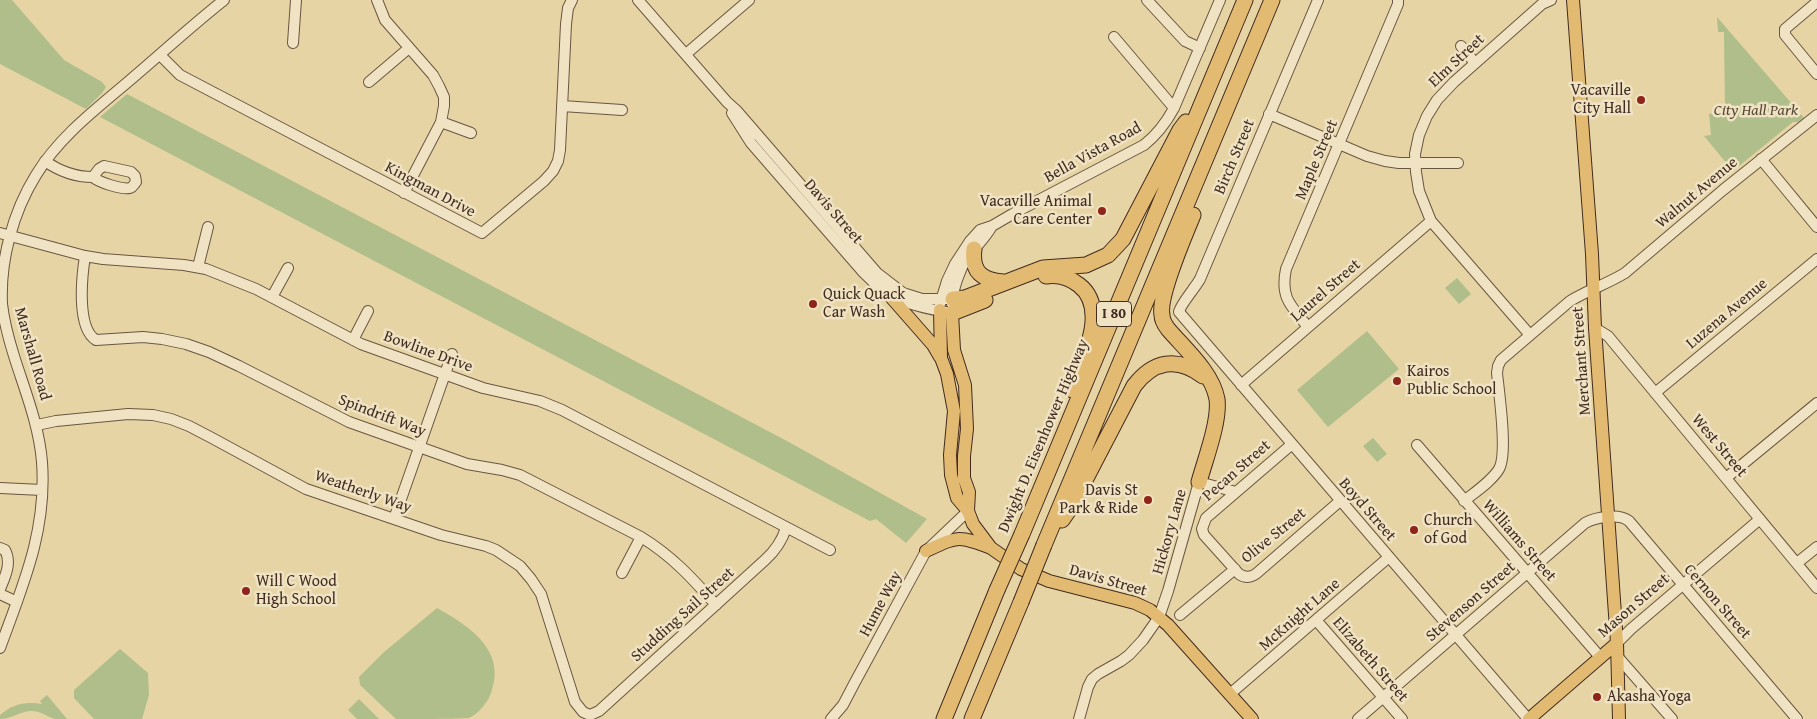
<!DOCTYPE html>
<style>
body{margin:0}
canvas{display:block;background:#e6d4a4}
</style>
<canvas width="1817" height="719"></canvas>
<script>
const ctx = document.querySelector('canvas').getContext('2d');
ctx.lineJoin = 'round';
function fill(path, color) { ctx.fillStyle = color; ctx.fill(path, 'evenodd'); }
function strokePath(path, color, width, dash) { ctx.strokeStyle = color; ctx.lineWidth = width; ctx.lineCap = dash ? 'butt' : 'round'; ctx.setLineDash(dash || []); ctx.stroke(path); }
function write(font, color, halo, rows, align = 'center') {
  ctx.font = font + ' "Gentium Book Plus",serif'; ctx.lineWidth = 5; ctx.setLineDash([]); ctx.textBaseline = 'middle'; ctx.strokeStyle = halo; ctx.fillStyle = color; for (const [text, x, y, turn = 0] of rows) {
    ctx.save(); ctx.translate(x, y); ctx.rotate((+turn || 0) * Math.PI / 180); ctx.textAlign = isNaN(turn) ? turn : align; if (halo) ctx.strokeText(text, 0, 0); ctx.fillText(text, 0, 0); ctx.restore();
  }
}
fill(new Path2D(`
 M0,0H12L64,60L102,82L106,87L102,93L86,109L0,64Z
 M1717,17L1805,119L1799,122H1793L1733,171L1704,136L1711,135L1709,114L1725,112L1724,32H1718Z
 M127,94L787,441L927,519L906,543L876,519L870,521L100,117Z
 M1457,278L1471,294L1459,304L1445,288Z
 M1367,331L1399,369L1328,427L1297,390Z
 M1373,438L1387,454L1377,462L1363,446Z
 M437,608C469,626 507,650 491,693C488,702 478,714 469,718C461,719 408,719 396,719L360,685L359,677L383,653Z
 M120,649L148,673L149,695L142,719H94L74,698V690Z
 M47,695L67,719C64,719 58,719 55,719C47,717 41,711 32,711C20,711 12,719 0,719V715C12,704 26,701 42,704L40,701Z
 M359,699L379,719H357L348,710Z`), '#afbe8a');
const minor = new Path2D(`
 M377,0L385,20L433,75L439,86L444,97V106L441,122L404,193
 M638,0L727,102L737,111L877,273L903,293L922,299H953
 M1147,0L1185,41L1200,48
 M1318,0L1200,279C1195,288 1180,305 1179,312L1528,719
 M1817,2L1785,29V35L1817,74
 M1114,37L1174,108
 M293,43L296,0
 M1461,46L1475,63
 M686,54L749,0
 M160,55L180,75L482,233L544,181L553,171L558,161L560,150L566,24L568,8L572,0
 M369,82L409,48
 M562,106L622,110
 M732,113L751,143L863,272C891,301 908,305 946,312
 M1269,114L1367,156L1385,161L1399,163H1458
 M441,122L471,133
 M1761,159L1817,227
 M45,161C59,171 76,177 93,177
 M104,166L131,172L135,176L136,182C134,184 133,187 130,188C122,190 98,182 93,177L99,169Z
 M0,233L85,256L103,259L184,265L206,269L256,289L361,344L483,388L540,401L562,410L830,550
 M85,256C82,275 76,328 96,340L143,337L162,339L186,344L209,352L239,366L349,422L467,464L502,470L520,475L641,537C672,556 692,578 716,605
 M198,267L208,227
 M272,297L288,268
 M940,304L947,281L955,264L970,241L980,230L992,226L1016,212L1144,145C1158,134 1166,123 1174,108L1220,0
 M952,304C953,289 959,271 967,258C975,247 985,239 992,226
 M1308,327C1291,306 1280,298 1286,269L1398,4V0
 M1595,328L1608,336L1817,588
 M1530,335L1431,221L1419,191L1416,172L1415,154L1419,135L1427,116L1437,100L1454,82L1542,4L1551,0
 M353,340L368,311
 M1241,385L1431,221
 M1655,393L1817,259
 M37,425L56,421L128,414L153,415L171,419L189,426L212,438L306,489L441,535L486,546L496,550L520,566L531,579L541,594L575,702L583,712L590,715L599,711L765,560C775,551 782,541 786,528
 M1291,445L1206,518L1202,529L1204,535L1239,574C1245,578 1251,578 1257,573L1340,501
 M1417,445L1600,657
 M1726,478L1817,403
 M0,488L42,490
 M1464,501C1475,492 1491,482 1499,469C1508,454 1499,393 1497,373L1498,366L1501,360L1570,301C1588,290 1607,284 1625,273L1723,190L1817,115
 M394,519L452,354
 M0,548L5,550C12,563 5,577 0,589
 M1797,563L1817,547
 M622,573L641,537
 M0,594L17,602
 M1180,615L1235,569
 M1316,620L1402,719
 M1617,643L1631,629L1760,519
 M0,648C23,585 47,531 42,462C39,425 25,391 14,356C9,340 4,322 2,304C0,260 13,212 36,175C59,137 96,109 129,81C161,54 191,26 224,0
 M1617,656L1672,719
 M1230,694L1389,557
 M831,719L843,705L854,684L926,551L968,511
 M1079,719L1088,687L1092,679L1098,674L1121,661L1129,655L1143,640L1159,617L1168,591L1199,482L1236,492
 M1358,719L1585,523C1596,517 1619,513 1629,521L1797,719`);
const major = new Path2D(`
 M1573,0L1592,254L1595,328L1617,643L1619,719
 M890,296L933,345L940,357
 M940,310L941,358L947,374L954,411L950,455L951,475L957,498L968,511L973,524L991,548L1021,569L1049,581L1135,603L1150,610L1168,625L1252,719
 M952,313L954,350L965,385L967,429L964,456V478L969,492L968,511
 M926,551C958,536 958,535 991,548
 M1529,719L1617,643`);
const highway = new Path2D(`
 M1193,215C1185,235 1158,296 1162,315C1162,320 1165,325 1168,329C1185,349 1212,372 1217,399C1220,421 1205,460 1199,482
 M974,249C971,273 983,280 1003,282
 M1046,276C1059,274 1069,277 1079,285C1110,309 1082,361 1072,390
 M953,299L965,298L1043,268L1086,265L1108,255L1123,239L1180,130L1186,122
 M952,313L985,300
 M1062,520L1071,507L1134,386C1153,361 1177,356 1203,376
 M1022,534L1245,0
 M1044,545L1272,0
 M944,719L997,590
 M972,719L1021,602`);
strokePath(minor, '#6b5641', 12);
strokePath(major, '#422c20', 14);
strokePath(highway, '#422c20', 17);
strokePath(minor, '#efe3c4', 10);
strokePath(major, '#e3ba72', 12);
strokePath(highway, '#e3ba72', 15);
const highwayBridge = new Path2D(`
 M997,590L1022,534
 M1021,602L1044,545`);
strokePath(highwayBridge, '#422c20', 17, []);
strokePath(highwayBridge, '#e3ba72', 15);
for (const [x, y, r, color] of [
 [1641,100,5,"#8f2418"],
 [1102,211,5,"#8f2418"],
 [813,304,5,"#8f2418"],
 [1397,381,5,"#8f2418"],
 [1148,500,5,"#8f2418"],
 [1414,530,5,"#8f2418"],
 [246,591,5,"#8f2418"],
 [1597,697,5,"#8f2418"]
]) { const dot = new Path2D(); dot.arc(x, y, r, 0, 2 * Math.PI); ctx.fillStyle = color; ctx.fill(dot); strokePath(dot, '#efe3c4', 2); }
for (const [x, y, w] of [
 [1114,314,35]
]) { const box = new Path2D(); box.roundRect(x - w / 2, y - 12.5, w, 25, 4); ctx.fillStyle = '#efe3c4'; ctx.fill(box); strokePath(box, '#422c20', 1); }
write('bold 15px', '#422c20', null, [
 ["I 80",1114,314]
]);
write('16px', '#422c20', '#efe3c4', [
 ["Elm Street",1457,61,-43],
 ["Bella Vista Road",1093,153,-29],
 ["Birch Street",1235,157,-67],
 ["Maple Street",1317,160,-67],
 ["Kingman Drive",430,190,28],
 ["Walnut Avenue",1697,193,-40],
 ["Davis Street",833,212,49],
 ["Laurel Street",1326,291,-41],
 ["Luzena Avenue",1727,314,-40],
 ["Bowline Drive",428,352,20],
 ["Marshall Road",32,354,74],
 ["Merchant Street",1582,361,-94],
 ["Spindrift Way",382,416,21],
 ["Dwight D. Eisenhower Highway",1044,436,-67],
 ["West Street",1719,446,50],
 ["Pecan Street",1237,471,-41],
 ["Weatherly Way",363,492,19],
 ["Boyd Street",1367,510,49],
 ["Hickory Lane",1170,532,-74],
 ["Olive Street",1274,536,-39],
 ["Williams Street",1519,541,49],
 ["Davis Street",1108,581,16],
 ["Stevenson Street",1471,602,-41],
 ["Cernon Street",1717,602,49],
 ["Hume Way",881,604,-62],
 ["Mason Street",1634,606,-41],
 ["Studding Sail Street",683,615,-42],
 ["McKnight Lane",1300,615,-41],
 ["Elizabeth Street",1370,660,49]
]);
write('16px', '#422c20', '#efe3c4', [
 ["Vacaville",1631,91,"right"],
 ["City Hall",1631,109,"right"],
 ["Vacaville Animal",1092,202,"right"],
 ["Care Center",1092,220,"right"],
 ["Quick Quack",823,295],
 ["Car Wash",823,313],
 ["Kairos",1407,372],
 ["Public School",1407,390],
 ["Davis St",1138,491,"right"],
 ["Park & Ride",1138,509,"right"],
 ["Church",1424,521],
 ["of God",1424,539],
 ["Will C Wood",256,582],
 ["High School",256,600],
 ["Akasha Yoga",1607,697]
], 'left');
write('italic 16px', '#584935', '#efe3c4', [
 ["City Hall Park",1756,111]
]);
</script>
